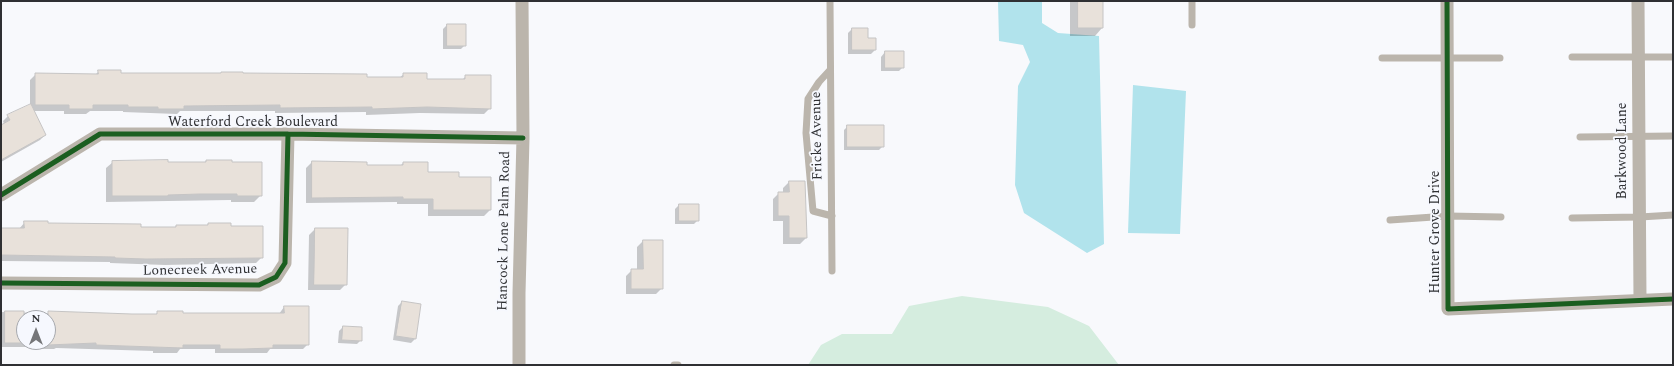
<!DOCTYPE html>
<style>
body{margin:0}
#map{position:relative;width:1674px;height:366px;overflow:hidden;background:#f8f9fc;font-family:Spectral,serif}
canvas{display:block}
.frame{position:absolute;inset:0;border:2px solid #2f3033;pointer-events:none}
.north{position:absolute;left:16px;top:310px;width:40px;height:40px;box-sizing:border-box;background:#f6f8fe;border:1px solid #a6a8ad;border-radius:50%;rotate:0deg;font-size:11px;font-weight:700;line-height:16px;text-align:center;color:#2f3033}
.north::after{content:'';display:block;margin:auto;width:14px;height:18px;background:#757679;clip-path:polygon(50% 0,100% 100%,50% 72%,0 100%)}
</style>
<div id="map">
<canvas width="1674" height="366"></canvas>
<div class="frame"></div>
<div class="north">N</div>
</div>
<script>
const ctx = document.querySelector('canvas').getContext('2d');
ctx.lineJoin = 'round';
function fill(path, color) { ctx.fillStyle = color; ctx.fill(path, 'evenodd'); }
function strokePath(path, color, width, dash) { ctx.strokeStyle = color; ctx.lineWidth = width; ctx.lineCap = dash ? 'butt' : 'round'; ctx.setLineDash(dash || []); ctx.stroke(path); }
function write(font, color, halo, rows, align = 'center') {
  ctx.font = font + ' Spectral,serif'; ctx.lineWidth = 3.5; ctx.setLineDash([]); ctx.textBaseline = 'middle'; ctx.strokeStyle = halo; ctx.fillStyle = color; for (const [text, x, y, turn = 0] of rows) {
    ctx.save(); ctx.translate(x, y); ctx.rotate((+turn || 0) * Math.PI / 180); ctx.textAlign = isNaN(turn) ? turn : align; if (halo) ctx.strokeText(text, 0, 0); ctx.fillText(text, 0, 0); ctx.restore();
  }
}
fill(new Path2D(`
 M962,296L1048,307L1089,326L1119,365H808L821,345L842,334H892L909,306Z`), '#d5eddf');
fill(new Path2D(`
 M998,1H1042V23L1058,33L1099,36L1104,244L1087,253L1024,213L1015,185L1018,86L1030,62L1023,45L999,41Z
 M1133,85L1186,91L1180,234L1128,233Z`), '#b1e3ec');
fill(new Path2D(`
 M1070,1H1102V28L1095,36H1070Z
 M447,25L465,45L461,49H443V29Z
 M852,29H867V39L875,50L871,54H848V33Z
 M885,52L903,67L899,71H881V57Z
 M99,71L120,74H219L221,73L366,78H399L404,74L426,80H462L466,76L490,108L484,114L420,113L366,115V112L275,113V111H180L177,114L123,112V111H90L86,114H64V111H33L45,135L40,140L1,162V126L4,124L3,121L8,116L30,105V80L36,74L95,75Z
 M848,126L883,146L879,150H844V130Z
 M206,161L261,195L254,202H231V200L106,202V168L113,162L203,163Z
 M312,162L366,166H400L403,163L427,173L458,178L490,210L484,216H428V204H397V202L306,203V168Z
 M789,182L806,238L800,244H783V221H773V199L779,193H783V188Z
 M679,205L698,220L694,224H675V209Z
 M25,222L47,224L140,228H174L176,226H206L208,224L230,227L262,257L256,263L165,265L110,263V262L1,261V229H19Z
 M315,229L346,284L340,290H308L309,235Z
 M643,241L662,288L656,294H626V276L632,270H637V247Z
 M402,302L415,339L411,343L393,340L398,306Z
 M284,307L308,344L303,349H270L267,353H215V349H180L177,353H153V351L56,348L54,349H30V347H1V312L132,315H155L158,312L182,314H279ZM24,318H48V342H24Z
 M343,327L361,340L357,344L338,343L339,331Z`), '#0003');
const building = new Path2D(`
 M1078,1H1103V28H1078Z
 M447,24H466V46H447Z
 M852,28H868V38H876V50H852Z
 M885,51H904V68H885Z
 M98,70H121V73H221V72H243V73L367,74V77H403V73H427V79H465V75H491V109L427,107L372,109V107L280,108V105L184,106V109H158V107H128V105H93V109H69V105H35V73L98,74Z
 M31,104L46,135L1,160V125L10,120L7,115Z
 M847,125H884V147H847Z
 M168,160V162H206V160H232V162H262V196H237V194H200L168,195V196H112V161Z
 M312,161L367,162V165H403V162H428V172H459V177H491V210H433V199H403V197L312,198Z
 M789,181H805L807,238H789V216H778V192H789Z
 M679,204H699V221H679Z
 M24,221H48V223L141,224V227H176V225H208V223H231V226H263V258L146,259L115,258V257L1,255V228H24Z
 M315,228H348L347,285H314Z
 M643,240H663V289H631V269H643Z
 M402,301L421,304L416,339L396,336Z
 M284,306H309V345H273V348L243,349H220V345H183V348L96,345V343L48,345V311L132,314H157V311H183V313H284Z
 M5,311H24V343H5Z
 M343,326L362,327V341L342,340Z`);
fill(building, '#e8e1da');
strokePath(building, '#c5c4c4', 1);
strokePath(new Path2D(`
 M830,1L832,271
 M1192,1V25
 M1572,57H1673
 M1382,58H1500
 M830,70L819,82L808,99L806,133L813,211L832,216
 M1580,137L1673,136
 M1572,218L1640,217L1673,215
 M1390,220L1448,216L1501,217
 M674,365H678`), '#bbb5ac', 7);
strokePath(new Path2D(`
 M1447,1L1448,309L1673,299
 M1638,1L1640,300
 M1,195L100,134H288L523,138
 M1,283L259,285L276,277L285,263L288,134
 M519,365V293L523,138L522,1`), '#bbb5ac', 13);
strokePath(new Path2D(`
 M1447,1L1448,309L1673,299
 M1,195L100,134H288L523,138
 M1,283L259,285L276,277L285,263L288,134`), '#1b5e20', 5);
write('14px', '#2f3033', '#f6f8fe', [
 ["Waterford Creek Boulevard",253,123],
 ["Fricke Avenue",818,136,-91],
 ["Barkwood Lane",1623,151,-90],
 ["Hancock Lone Palm Road",505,231,-89],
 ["Hunter Grove Drive",1436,232,-90],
 ["Lonecreek Avenue",200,271,-1]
]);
</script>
